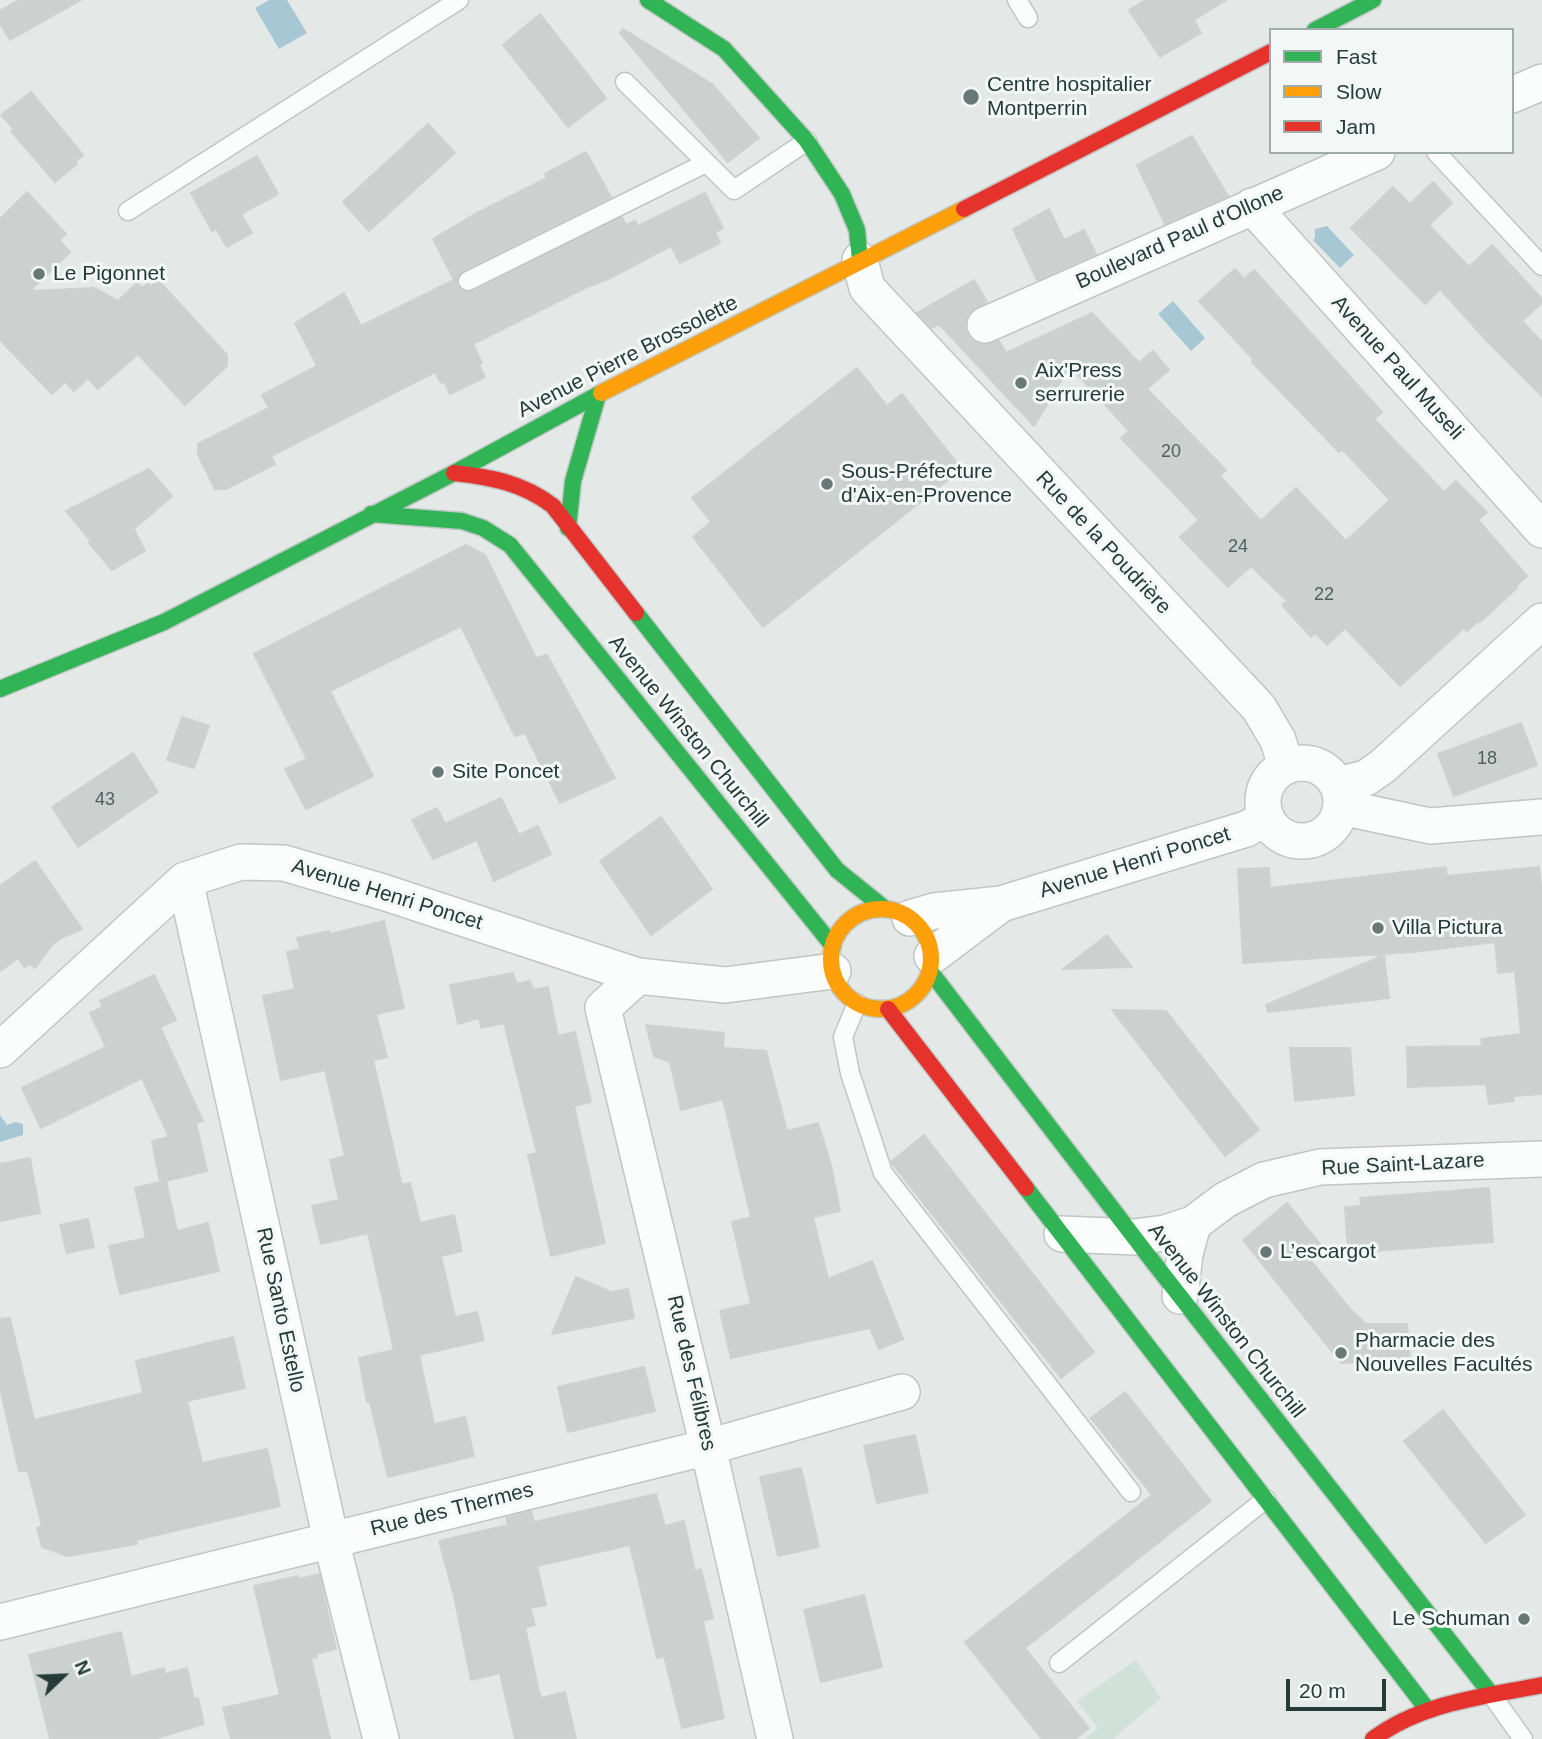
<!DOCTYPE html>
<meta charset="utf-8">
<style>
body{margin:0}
#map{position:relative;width:1542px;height:1739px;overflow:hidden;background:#e4e9e8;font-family:Arial,sans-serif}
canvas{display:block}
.legend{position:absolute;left:1269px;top:28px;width:245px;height:126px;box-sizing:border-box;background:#f3f8f6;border:2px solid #a0acaa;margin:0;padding:9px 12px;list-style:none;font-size:21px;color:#243b38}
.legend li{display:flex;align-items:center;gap:14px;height:35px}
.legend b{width:35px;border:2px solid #a0acaa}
.north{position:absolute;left:28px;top:1641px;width:70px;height:70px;-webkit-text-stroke:5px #f3f8f6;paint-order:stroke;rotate:67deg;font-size:19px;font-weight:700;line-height:28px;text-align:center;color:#243b38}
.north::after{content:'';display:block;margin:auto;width:24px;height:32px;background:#243b38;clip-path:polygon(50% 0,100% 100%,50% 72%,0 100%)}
.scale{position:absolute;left:1286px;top:1679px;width:100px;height:32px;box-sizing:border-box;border:4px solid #243b38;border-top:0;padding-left:9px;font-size:21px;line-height:24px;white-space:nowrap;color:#243b38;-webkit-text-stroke:5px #f3f8f6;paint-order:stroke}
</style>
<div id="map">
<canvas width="1542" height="1739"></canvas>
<ul class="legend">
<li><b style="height:9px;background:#30b455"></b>Fast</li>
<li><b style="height:9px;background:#ff9f0a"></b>Slow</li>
<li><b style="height:9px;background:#e5322d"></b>Jam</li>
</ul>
<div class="north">N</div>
<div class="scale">20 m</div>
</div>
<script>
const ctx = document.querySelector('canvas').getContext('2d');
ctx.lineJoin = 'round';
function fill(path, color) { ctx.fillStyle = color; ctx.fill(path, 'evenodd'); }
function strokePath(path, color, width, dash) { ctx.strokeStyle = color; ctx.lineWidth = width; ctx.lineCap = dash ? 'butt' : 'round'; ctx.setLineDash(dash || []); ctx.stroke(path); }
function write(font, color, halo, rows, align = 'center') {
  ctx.font = font + ' Arial,sans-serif'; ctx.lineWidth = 6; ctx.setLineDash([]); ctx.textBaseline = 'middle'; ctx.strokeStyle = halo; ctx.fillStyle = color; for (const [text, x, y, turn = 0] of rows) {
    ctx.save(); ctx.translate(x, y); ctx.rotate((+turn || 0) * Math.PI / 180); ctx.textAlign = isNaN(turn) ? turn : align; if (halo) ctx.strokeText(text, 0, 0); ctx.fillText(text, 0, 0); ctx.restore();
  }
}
fill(new Path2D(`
 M1136,1660L1161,1698L1113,1739H1088L1086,1737L1098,1728L1077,1701Z`), '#cfe1d8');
fill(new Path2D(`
 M269,0H287L307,33L279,49L255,8Z
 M1327,226L1354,255L1340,268L1313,240L1315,238V229Z
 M1173,301L1205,338L1191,351L1158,314Z
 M0,1115L7,1125L16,1122L23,1124V1135L0,1142Z`), '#a8c7d4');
const building = new Path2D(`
 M19,0H81L10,40L0,23V11Z
 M1146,0H1226L1194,20L1201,33L1160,57L1129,10Z
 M540,14L606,98L568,127L503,45Z
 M623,29L712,84L759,138L728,162L620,33Z
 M31,92L83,155L75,162L77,164L55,182L11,131L14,129L1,115Z
 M428,124L455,153L369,231L343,202Z
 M1192,136L1228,196L1165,224L1137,165Z
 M586,152L611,197L463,271L457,280L461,290L473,291L622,217L626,225L635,221L638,226L705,193L723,228L715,232L720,243L680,263L671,246L608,279L585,288L473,344L482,363L479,365L485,377L450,394L444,381L441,383L435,372L271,456L275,464L226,489H215L198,455V444L269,408L262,395L317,366L295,323L344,293L361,326L454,280L433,239L475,214L547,178L545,174Z
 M257,156L278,194L241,214L252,233L227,247L216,229L212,231L191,193Z
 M1433,182L1452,203L1429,225L1469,267L1492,245L1542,299V303L1522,321L1542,342V396L1486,340L1440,289L1425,304L1351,228L1393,187L1410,204Z
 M27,192L66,234L59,240L70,252L30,291L94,288L118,301L137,283L142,288L148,283L151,287L158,280L227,355V366L185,405L138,354L98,389L88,378L74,391L65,382L52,394L0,340V219Z
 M1049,209L1064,240L1084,230L1096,254L1037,280L1013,229Z
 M1235,269L1244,279L1254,270L1382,412L1374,419L1444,492L1456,481L1487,512L1478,520L1527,576L1516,586L1517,588L1480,622L1478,621L1467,631L1464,628L1400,686L1345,628L1327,645L1315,633L1311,637L1282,605L1287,601L1251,566L1228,587L1180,537L1199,520L1121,438L1129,431L1070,366L1034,426L939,324L932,328L917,313L974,280L987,302L968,314L965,324L967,334L973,341L982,345L999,341L1006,353L1092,313L1139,363L1153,351L1169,370L1147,389L1226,470L1220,476L1261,521L1296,488L1346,541L1390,500L1342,449L1339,452L1252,362L1254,360L1199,301Z
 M857,368L887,406L902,394L962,469L763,627L693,537L711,522L692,498Z
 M149,469L172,496L134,529L145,551L112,570L89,543L91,541L66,511Z
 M466,545L485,555L536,658L547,655L615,778L560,803L525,733L515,736L461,626L330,691L373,776L306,809L285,769L307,759L254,654Z
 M182,717L209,726L194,768L167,760Z
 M1521,723L1537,765L1454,796L1438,754Z
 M133,753L158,792L78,847L52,807Z
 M501,798L519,835L538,826L551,854L494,881L477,840L433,859L412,820L437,808L445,824Z
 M661,817L712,889L651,935L600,861Z
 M35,861L82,929L61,938L52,945L35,968L30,964L24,967L18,958L0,971V886Z
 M1446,867L1447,876L1539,867L1542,896V1094L1513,1096L1514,1101L1489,1104L1486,1084L1408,1087L1407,1047L1482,1046L1481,1039L1521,1034L1515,971L1498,973L1495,942L1414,952L1243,963L1238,869L1269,868L1270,888Z
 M384,921L404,1008L376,1014L387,1057L373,1060L402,1185L410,1183L420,1223L454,1215L462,1251L441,1256L455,1317L477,1312L484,1340L419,1355L434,1424L465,1417L474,1456L388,1477L370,1402H367L359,1358L394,1350L368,1233L321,1244L312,1206L339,1200L330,1160L345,1156L325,1070L281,1080L263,996L295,989L287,952L300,949L297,938L329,931L330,934Z
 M1107,935L1132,967L1063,969Z
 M1384,955L1389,998L1268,1012L1266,1005Z
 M513,973L517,984L530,981L533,990L548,987L558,1036L575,1032L591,1102L574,1106L605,1243L551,1256L528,1155L537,1153L504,1023L481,1028L479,1018L458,1024L450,985Z
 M154,975L176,1020L160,1027L203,1121L196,1123L207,1171L166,1181L177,1231L208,1223L219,1271L120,1294L109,1246L146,1238L135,1188L160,1182L152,1141L169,1137L142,1078L41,1128L22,1088L106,1047L90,1013L103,1007L100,1001Z
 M1112,1010L1166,1011L1259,1130L1225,1156Z
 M646,1025L724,1033L723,1048L766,1051L787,1131L818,1123L831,1165L840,1211L813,1217L828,1279L872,1261L903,1339L879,1349L870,1328L731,1358L720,1311L751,1304L732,1222L751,1217L723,1099L681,1110L670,1062L654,1056Z
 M1290,1048H1350L1354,1095L1295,1101Z
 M924,1135L1094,1352L1061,1378L891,1162Z
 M30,1158L40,1213L0,1221V1164Z
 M1489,1188L1493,1242L1348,1253L1345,1207L1361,1206L1360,1198Z
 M1287,1203L1328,1254L1307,1256L1350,1309L1366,1324H1407L1410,1359L1341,1363L1243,1240Z
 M88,1219L94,1247L67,1253L60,1225Z
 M576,1277L611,1292L628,1289L634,1318L552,1334Z
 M10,1318L34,1420L143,1393L136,1361L233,1337L245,1388L187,1401L202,1463L267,1449L280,1506L136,1540L137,1544L68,1556L42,1547L37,1528L42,1526L28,1471H19L0,1388V1319Z
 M644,1367L655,1411L568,1432L558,1387Z
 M1125,1392L1211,1501L1025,1648L1089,1728L1075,1739H1042L965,1642L1152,1495L1091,1418Z
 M1443,1410L1525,1515L1486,1543L1404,1441Z
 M915,1435L928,1492L877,1503L864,1446Z
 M801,1468L819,1547L778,1556L760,1477Z
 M656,1494L665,1526L684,1521L695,1571L701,1569L713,1618L703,1621L724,1718L682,1728L664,1656L657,1658L630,1545L537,1566L546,1605L530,1608L535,1625L525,1627L538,1687L541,1698L565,1692L576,1739H515L500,1673L471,1680L454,1596L439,1541L508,1525L506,1518L531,1511L534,1522Z
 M319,1574L336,1649L316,1654L317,1657L311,1658L330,1739H231L223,1708L280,1695L254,1586L298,1576V1579Z
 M864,1595L882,1667L821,1682L804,1610Z
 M121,1632L131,1677L164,1668L165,1674L187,1668L194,1699L198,1698L204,1724L154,1739H50L29,1655Z`);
fill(building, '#ccd0cf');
strokePath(building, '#cdd2d1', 2);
const lane = new Path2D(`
 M1017,0L1028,18
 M625,82L734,190L807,141
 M1436,152L1542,266
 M128,211L459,0
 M468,281L706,163
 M857,1003L843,1037L850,1073L883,1173L1131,1492
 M1059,1663L1266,1499
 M1491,1694L1523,1739`);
const street = new Path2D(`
 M1512,95L1542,82
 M1252,206L1542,530
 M860,260L867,288L1259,708L1278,740L1286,766
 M985,325L1377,152
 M1263 802a39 39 0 1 1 78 0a39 39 0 1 1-78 0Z
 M1338,785L1366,778L1383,766L1542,621
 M1341,807L1430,826L1542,817
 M185,880L331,1540L381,1739
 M910,918L934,911L1001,904L1246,829L1267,818
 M932,956L1001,904
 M638,976L603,1008L708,1447L775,1739
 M0,1050L185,880L241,862L284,863L383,892L638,976L725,985L833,971
 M1062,1234L1134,1237L1165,1233L1193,1224L1225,1200L1264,1180L1320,1167L1542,1159
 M1180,1296L1185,1254L1193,1224
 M0,1622L708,1447L902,1392`);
const fast = new Path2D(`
 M648,0L724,49L807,141L842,194L857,230L860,260
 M1315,30L1373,0
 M371,514L462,521L483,528L510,545L833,946
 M568,528L573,481L598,395
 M636,613L837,870L884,908
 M0,689L164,622L454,473L601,393
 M930,971L1147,1254L1491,1694
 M1026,1188L1427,1709`);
const slow = new Path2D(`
 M601,393L964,209
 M831 959a50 50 0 1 1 100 0a50 50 0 1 1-100 0Z`);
const jam = new Path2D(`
 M964,209L1271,52
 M454,473C491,477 523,483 553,506L636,613
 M888,1009L1026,1188
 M1373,1739C1422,1702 1484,1697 1542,1685`);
strokePath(lane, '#c1c6c5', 21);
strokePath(street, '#c1c6c5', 38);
strokePath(fast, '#c0c7c5', 19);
strokePath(slow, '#c0c7c5', 19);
strokePath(jam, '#c0c7c5', 19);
strokePath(lane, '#fbfcfc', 18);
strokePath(street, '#fbfcfc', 35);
strokePath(fast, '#30b455', 16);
strokePath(slow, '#ff9f0a', 16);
strokePath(jam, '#e5322d', 16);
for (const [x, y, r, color] of [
 [971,97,9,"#677876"],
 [39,274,7,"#677876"],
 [1021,383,7,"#677876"],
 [827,484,7,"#677876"],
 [438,772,7,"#677876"],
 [1378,928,7,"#677876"],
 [1266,1252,7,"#677876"],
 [1341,1353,7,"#677876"],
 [1524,1619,7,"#677876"]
]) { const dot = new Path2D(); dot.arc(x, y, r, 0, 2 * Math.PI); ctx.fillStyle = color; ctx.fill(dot); strokePath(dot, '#f3f8f6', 2.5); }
write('18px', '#4f615e', null, [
 ["20",1171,452],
 ["24",1238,547],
 ["22",1324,595],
 ["18",1487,759],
 ["43",105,800]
]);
write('21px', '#243b38', '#f3f8f6', [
 ["Centre hospitalier",987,85],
 ["Montperrin",987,109],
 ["Le Pigonnet",53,274],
 ["Aix'Press",1035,371],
 ["serrurerie",1035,395],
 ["Sous-Préfecture",841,472],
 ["d'Aix-en-Provence",841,496],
 ["Site Poncet",452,772],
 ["Villa Pictura",1392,928],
 ["L’escargot",1280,1252],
 ["Pharmacie des",1355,1341],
 ["Nouvelles Facultés",1355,1365],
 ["Le Schuman",1510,1619,"right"]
], 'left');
write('21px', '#243b38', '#f3f8f6', [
 ["Boulevard Paul d'Ollone",1180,238,-24],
 ["Avenue Pierre Brossolette",628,357,-27],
 ["Avenue Paul Museli",1397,368,48],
 ["Rue de la Poudrière",1103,543,47],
 ["Avenue Winston Churchill",688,732,51],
 ["Avenue Henri Poncet",1135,863,-17],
 ["Avenue Henri Poncet",387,895,17],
 ["Rue Saint-Lazare",1403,1165,-3],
 ["Rue Santo Estello",280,1310,78],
 ["Avenue Winston Churchill",1226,1321,52],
 ["Rue des Félibres",691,1373,77],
 ["Rue des Thermes",452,1510,-14]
]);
</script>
